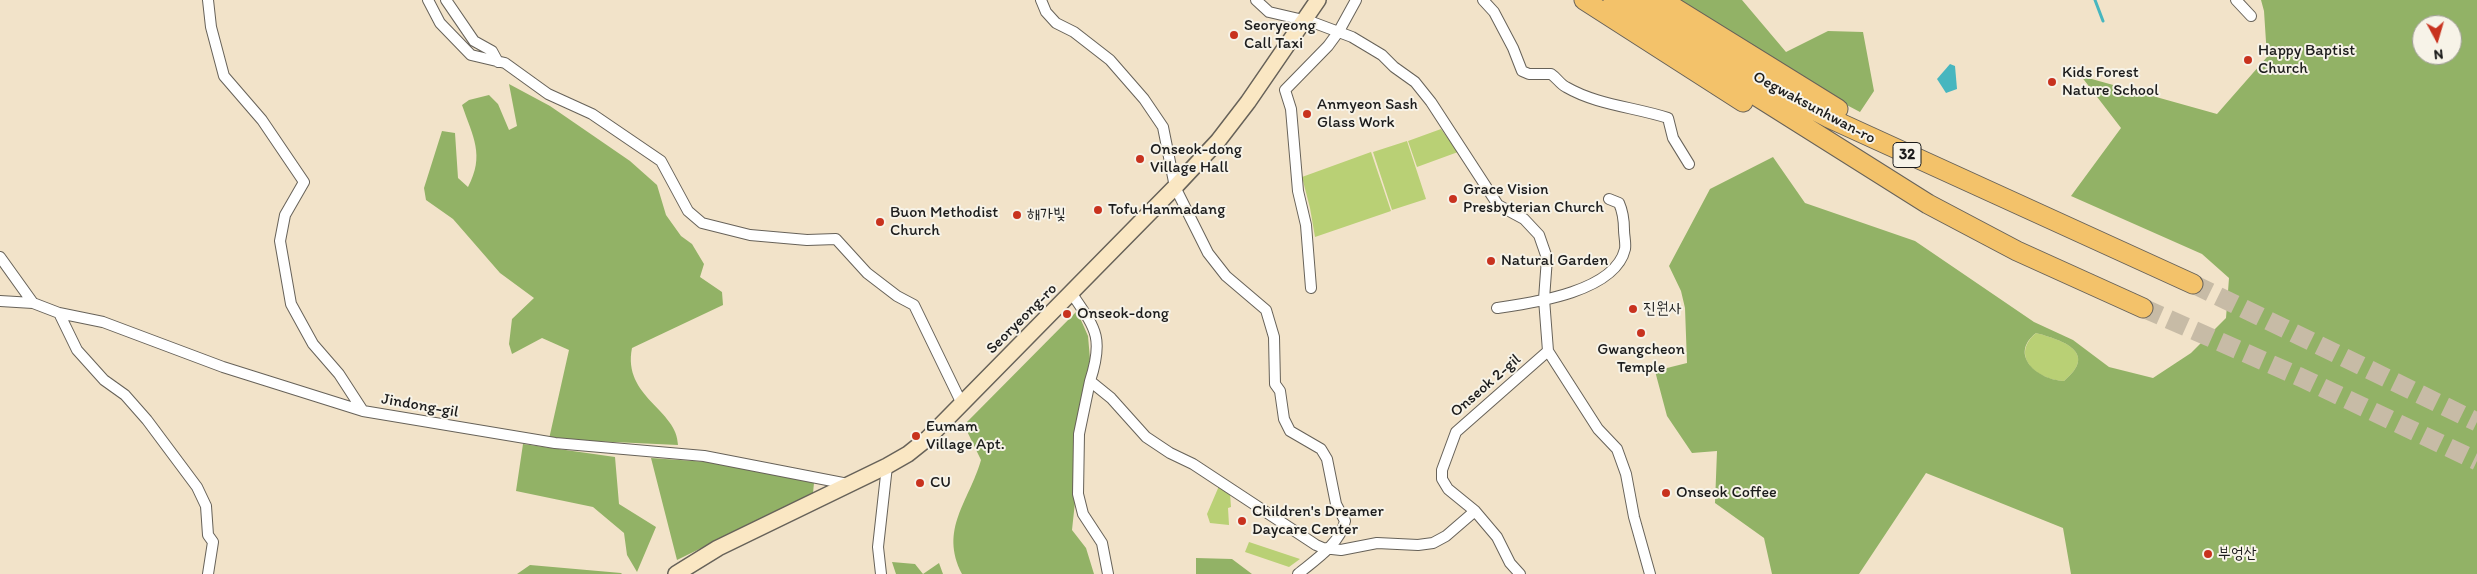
<!DOCTYPE html>
<meta charset="utf-8">
<style>
body{margin:0}
#map{position:relative;width:2477px;height:574px;overflow:hidden;background:#f2e3c9;font-family:Itim,sans-serif}
canvas{display:block}
.north{position:absolute;left:2412px;top:15px;width:50px;height:50px;box-sizing:border-box;background:#f7f3e8;border:1px solid #9f9d96;border-radius:50%;rotate:174deg;font-size:14px;font-weight:700;line-height:20px;text-align:center;color:#1c1c1c}
.north::after{content:'';display:block;margin:auto;width:18px;height:22px;background:#c8321e;clip-path:polygon(50% 0,100% 100%,50% 72%,0 100%)}
</style>
<div id="map">
<canvas width="2477" height="574"></canvas>
<div class="north">N</div>
</div>
<script>
const ctx = document.querySelector('canvas').getContext('2d');
ctx.lineJoin = 'round';
function fill(path, color) { ctx.fillStyle = color; ctx.fill(path, 'evenodd'); }
function strokePath(path, color, width, dash) { ctx.strokeStyle = color; ctx.lineWidth = width; ctx.lineCap = dash ? 'butt' : 'round'; ctx.setLineDash(dash || []); ctx.stroke(path); }
function write(font, color, halo, rows, align = 'center') {
  ctx.font = font + ' Itim,"Poor Story",sans-serif'; ctx.lineWidth = 4; ctx.setLineDash([]); ctx.textBaseline = 'middle'; ctx.strokeStyle = halo; ctx.fillStyle = color; for (const [text, x, y, turn = 0] of rows) {
    ctx.save(); ctx.translate(x, y); ctx.rotate((+turn || 0) * Math.PI / 180); ctx.textAlign = isNaN(turn) ? turn : align; if (halo) ctx.strokeText(text, 0, 0); ctx.fillText(text, 0, 0); ctx.restore();
  }
}
fill(new Path2D(`
 M1441,129L1458,152L1417,167L1408,141Z
 M1407,141L1426,199L1392,210L1373,152Z
 M1371,152L1391,211L1315,237L1310,208L1302,177Z
 M2036,333C2062,340 2099,352 2064,381C2037,380 2009,356 2036,333Z
 M1219,486L1230,493L1231,507L1228,508L1229,525L1210,523L1207,514Z
 M1249,542L1300,559L1289,567L1245,552Z`), '#b9d075');
fill(new Path2D(`
 M1669,0H1742L1786,52L1828,31L1863,32L1874,91L1860,112L1769,64Z
 M2261,0H2477V574H2071L2063,528L1926,473L1859,574H1772L1764,538L1715,503L1717,451L1692,453L1667,416L1655,371L1687,363L1685,308L1681,291L1669,266L1710,189L1773,157L1805,203L1915,241L2034,322L2073,340L2109,367L2153,378L2191,353L2226,318L2229,278L2202,254L2071,196L2121,128L2081,76L2217,114L2267,57L2264,11ZM2422,25H2452V55H2422ZM2036,333C2062,340 2099,352 2064,381C2038,380 2008,355 2036,333Z
 M509,84L550,106L630,161L657,185L666,215L681,236L692,244L704,264L700,277L722,292L723,305L632,348C622,397 678,410 678,445L549,439L569,350L542,338L512,354L509,344L512,319L534,298L500,273L453,219L426,200L424,188L442,131L455,133L458,178L468,187C485,155 473,137 462,105L469,100L489,95L498,104L509,130L517,126Z
 M1077,311L1088,336L1090,359L1073,443L1075,502L1072,530L1086,548L1094,574H962C939,529 969,502 981,460L964,425Z
 M523,444L615,457L619,504L656,527L637,572L627,555L624,533L593,507L516,491Z
 M651,458L708,462L806,478L814,483L813,493L677,560Z
 M1196,558L1232,559L1252,574H1196Z
 M892,562L915,564L923,574H896Z
 M939,563L943,574H923Z
 M530,565L621,573L622,574H517Z`), '#92b266');
fill(new Path2D(`
 M1950,64L1955,66L1957,89L1946,93L1937,79Z`), '#47b6bf');
strokePath(new Path2D(`
 M2095,0L2103,21`), '#47b6bf', 3);
strokePath(new Path2D(`
 M2193,284L2477,422
 M2143,308L2300,377L2477,461`), '#c7bba6', 19, [19, 9]);
const street = new Path2D(`
 M208,0L211,27L224,76L262,120L304,182L285,215L280,241L291,304L313,344L339,374L363,411
 M428,0L440,23L471,55L505,63L548,94L592,114L661,161L688,211L702,223L750,235L807,240L836,239L867,273L897,296L914,305L962,404
 M446,0L474,41L492,51L498,62
 M1041,0L1046,12L1056,23L1074,32L1110,60L1144,99L1163,127L1175,187L1208,253L1226,276L1266,310L1274,337L1275,384L1280,391L1284,419L1290,431L1321,449L1327,459L1336,504L1345,521C1340,544 1315,560 1298,574
 M1483,0L1494,12L1513,48L1522,71L1529,74H1551C1557,78 1560,84 1566,87C1597,105 1634,107 1668,118L1673,138L1689,164
 M2236,0L2251,16
 M0,257L33,303
 M1311,288L1306,225L1298,191L1291,109L1285,90L1328,46L1339,31L1356,0
 M1072,294C1096,329 1104,338 1090,381L1111,398L1146,437L1170,453L1193,464L1316,545L1323,548L1341,550L1377,543L1418,545L1433,543L1446,536L1475,511L1448,489L1442,479V470L1456,432L1548,351L1544,299L1547,258L1539,235L1524,219L1498,205L1431,102L1415,82L1394,67L1382,55L1352,37L1312,22L1269,12L1256,0
 M0,301L33,303L59,313L103,322L223,367L363,411L555,443L704,456L848,484
 M1497,308C1532,303 1615,292 1625,249C1626,243 1624,236 1624,230C1624,220 1623,212 1619,203L1609,199
 M59,313L77,350L104,380L125,395L147,420L197,487L206,506L208,535L213,542L208,574
 M1548,351L1598,429L1617,449L1626,474L1634,517L1650,574
 M1090,381L1079,434L1078,494L1083,514L1102,543L1108,574
 M1475,511L1497,537L1510,563L1520,574
 M881,574L878,547L887,466`);
const secondary = new Path2D(`
 M676,574L718,548L887,466L908,454L928,438L1175,187L1218,141L1248,102L1318,0`);
const highway = new Path2D(`
 M1584,0L1743,102
 M1613,0L1731,80L1928,204L2017,251L2143,308
 M1635,0L1767,85L1829,118L2193,284
 M1662,0L1838,109`);
strokePath(street, '#676259', 12);
strokePath(secondary, '#676259', 18);
strokePath(highway, '#676259', 21);
strokePath(street, '#fff', 10);
strokePath(secondary, '#fae7c3', 15);
strokePath(highway, '#f3c26a', 19);
for (const [x, y, r, color] of [
 [1234,35,5,"#c8321e"],
 [2248,60,5,"#c8321e"],
 [2052,82,5,"#c8321e"],
 [1307,114,5,"#c8321e"],
 [1140,159,5,"#c8321e"],
 [1453,199,5,"#c8321e"],
 [1098,210,5,"#c8321e"],
 [1017,215,5,"#c8321e"],
 [880,222,5,"#c8321e"],
 [1491,261,5,"#c8321e"],
 [1633,309,5,"#c8321e"],
 [1067,314,5,"#c8321e"],
 [1641,333,5,"#c8321e"],
 [916,436,5,"#c8321e"],
 [920,483,5,"#c8321e"],
 [1666,493,5,"#c8321e"],
 [1242,521,5,"#c8321e"],
 [2208,554,5,"#c8321e"]
]) { const dot = new Path2D(); dot.arc(x, y, r, 0, 2 * Math.PI); ctx.fillStyle = color; ctx.fill(dot); strokePath(dot, '#f7f3e8', 2); }
for (const [x, y, w] of [
 [1907,155,28]
]) { const box = new Path2D(); box.roundRect(x - w / 2, y - 12.5, w, 25, 4); ctx.fillStyle = '#f7f3e8'; ctx.fill(box); strokePath(box, '#1c1c1c', 1); }
write('bold 15px', '#1c1c1c', null, [
 ["32",1907,155]
]);
write('16px', '#1c1c1c', '#f7f3e8', [
 ["Seoryeong",1244,26],
 ["Call Taxi",1244,44],
 ["Happy Baptist",2258,51],
 ["Church",2258,69],
 ["Kids Forest",2062,73],
 ["Nature School",2062,91],
 ["Anmyeon Sash",1317,105],
 ["Glass Work",1317,123],
 ["Onseok-dong",1150,150],
 ["Village Hall",1150,168],
 ["Grace Vision",1463,190],
 ["Presbyterian Church",1463,208],
 ["Tofu Hanmadang",1108,210],
 ["Buon Methodist",890,213],
 ["Church",890,231],
 ["해가빛",1027,215],
 ["Natural Garden",1501,261],
 ["진원사",1643,309],
 ["Onseok-dong",1077,314],
 ["Gwangcheon",1641,350,"center"],
 ["Temple",1641,368,"center"],
 ["Eumam",926,427],
 ["Village Apt.",926,445],
 ["CU",930,483],
 ["Onseok Coffee",1676,493],
 ["Children's Dreamer",1252,512],
 ["Daycare Center",1252,530],
 ["부엉산",2218,554]
], 'left');
write('16px', '#1c1c1c', '#f7f3e8', [
 ["Oegwaksunhwan-ro",1814,108,28],
 ["Seoryeong-ro",1022,319,-45],
 ["Onseok 2-gil",1486,386,-41],
 ["Jindong-gil",420,406,10]
]);
</script>
